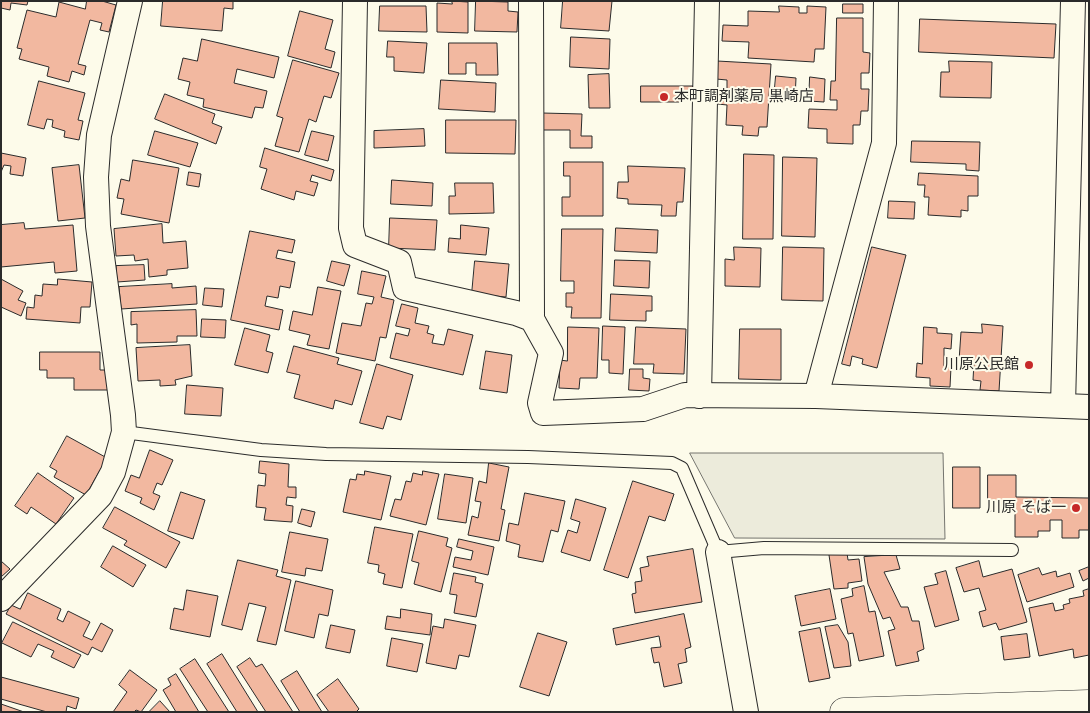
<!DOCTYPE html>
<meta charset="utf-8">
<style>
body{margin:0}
#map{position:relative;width:1090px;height:713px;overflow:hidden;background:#fdfbea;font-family:"DejaVu Sans",sans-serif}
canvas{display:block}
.frame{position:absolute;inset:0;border:2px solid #2b2b2b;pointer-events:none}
</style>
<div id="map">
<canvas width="1090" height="713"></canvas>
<div class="frame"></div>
</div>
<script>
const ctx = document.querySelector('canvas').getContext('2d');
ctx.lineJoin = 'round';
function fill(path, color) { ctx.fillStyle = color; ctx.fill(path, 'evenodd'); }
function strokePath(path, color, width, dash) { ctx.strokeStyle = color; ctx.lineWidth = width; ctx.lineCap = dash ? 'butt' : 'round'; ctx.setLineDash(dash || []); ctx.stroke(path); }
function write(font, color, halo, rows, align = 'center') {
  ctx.font = font + ' "DejaVu Sans","Noto Sans JP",sans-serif'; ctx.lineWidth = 4; ctx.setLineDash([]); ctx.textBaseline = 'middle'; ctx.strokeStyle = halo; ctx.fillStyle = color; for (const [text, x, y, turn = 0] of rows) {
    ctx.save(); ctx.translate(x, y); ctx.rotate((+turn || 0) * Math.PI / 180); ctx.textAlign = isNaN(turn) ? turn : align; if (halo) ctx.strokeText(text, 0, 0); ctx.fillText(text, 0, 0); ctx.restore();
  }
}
const green = new Path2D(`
 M690,453H943L945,539L735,538Z`);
fill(green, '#ecebdb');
strokePath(green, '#74746e', 1);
const building = new Path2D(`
 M1,1H28L27,5L11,3L10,10L1,8Z
 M87,1H102L116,5L109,32L100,30L102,23L90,20L78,64L86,66L84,75L72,71L69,82L47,76L49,67L19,59L22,49L17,48L27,10L56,17L59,2L85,9Z
 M163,1H233V9L224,8L222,31L161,26Z
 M452,1L468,2V33L437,32V3L452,4Z
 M476,1L508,2V11L518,12L517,32L475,31Z
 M563,1H612L609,31L561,28Z
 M843,4H863V13H843Z
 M380,6H426L427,32L379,31Z
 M779,6L799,7V13H807V6L826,7L824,49H815L814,62L748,58L749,42L722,41L723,25L748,26V11L779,12Z
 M300,11L333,20L325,49L335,52L331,68L288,56Z
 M837,18H863V52L870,53L869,73H861V89H869L868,111H861L860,125H853V144L827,143V129L808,128L809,109L837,110V100H830L831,81H835Z
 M920,19L1056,24L1054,58L919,52Z
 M571,37L610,39L609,69L570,67Z
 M202,39L279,57L274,78L237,69L234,83L267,91L263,108L255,107L252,118L203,107L204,99L187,95L190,82L178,79L183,58L197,61Z
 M388,41L427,43L424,73L394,71V57H387Z
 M449,43H497L498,75H476V63H466V74H449Z
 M293,60L339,73L331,98L324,96L316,122L309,119L299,152L275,146L283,118L277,116Z
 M717,61L771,64L767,127H759L758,136L742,135L743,126L726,125L727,105L718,104L719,90L727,91V80L716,79Z
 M949,61L992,62L991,98L940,97L941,72H949Z
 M609,74L610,108H589L588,75Z
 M776,76L796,78L795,99L774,98Z
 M810,77L825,79L824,102L809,101Z
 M441,80L496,83L495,112L439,109Z
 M39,81L85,93L78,120L83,121L79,140L64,137L65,131L52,127L53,120L47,119L44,129L28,125Z
 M641,86H693V95H682V102H641Z
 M165,94L215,114L212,123L222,127L216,144L155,119Z
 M542,113L582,114L581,136H592V148H570V130H542Z
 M446,120H516L515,154L446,153Z
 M424,129L425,146L374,148V131Z
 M155,131L198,143L190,167L148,155Z
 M312,131L334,136L328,161L305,155Z
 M912,141L980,142L979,171L966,170V164L911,162Z
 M265,148L334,170L331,181L312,175L310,181L318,183L314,196L296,191L294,200L261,189L267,169L260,167Z
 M1,153L26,158L23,176L10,174L11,166L4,165L1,172Z
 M744,154L774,155L773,239H743Z
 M783,157L817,158L815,237L782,236Z
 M133,160L179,168L169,223L121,214L124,199L117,198L121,179L129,181Z
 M564,162H603V216H562V197H570V176H564Z
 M79,165L85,218L58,221L52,168Z
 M628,166L685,168L683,202H677L676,216H661L662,205L628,204V199L617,198L618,182H628Z
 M189,172L201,174L199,187L187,185Z
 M919,173L978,176V196H968V211L961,210V217L928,215L929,197H924L925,185H918Z
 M392,180L433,183L432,206L391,204Z
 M455,183H493L494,213L449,214V196H455Z
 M889,201L915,202L914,219L888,218Z
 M390,218L437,220L435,250L389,248Z
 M24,223L25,229L73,225L77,271L55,273L54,262L1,267V225Z
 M162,224L163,243L186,241L188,268L167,270V275L149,277L148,259L135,261L134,255L116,256L114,229Z
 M461,225L489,228L486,255L448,252L449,238L460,239Z
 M616,228L658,230L657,253L615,251Z
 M562,229H603L601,318H571L572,307H566V293H574V281H561Z
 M250,231L295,240L292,253L278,250L276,258L295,262L290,288L280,286L278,298L267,296L265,306L283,310L279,330L231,320Z
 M734,247L761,248L760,287L725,286V259L734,260Z
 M783,247L824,248L823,301L782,300Z
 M872,247L906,255L877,368L862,364L863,359L852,356L850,366L842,364Z
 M615,260L650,261L649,288L614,286Z
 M332,261L350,265L344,286L327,281Z
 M475,261L509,264L506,297L472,294Z
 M144,265L145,280L117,282L116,266Z
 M362,271L386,276L381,297L394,300L386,338L380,337L375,361L336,353L342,323L361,326L366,303L372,304L374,297L358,294Z
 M1,279L23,291L18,300L26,303L21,316L1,307Z
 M58,279L92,282L90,307H81L80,323L26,319L27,307L34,308L35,295L42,296L43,284L57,285Z
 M172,284V288L196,286L197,304L121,309L119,287Z
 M318,287L341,291L329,349L307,345L310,335L289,330L293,311L312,315Z
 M205,288L224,289L222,307L203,305Z
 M611,294L652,296V311H646V321L610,320Z
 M402,304L418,308L415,323L429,326L427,333L434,335L432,343L444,345L448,329L473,335L463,375L390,358L396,333L408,336L410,329L396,326Z
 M196,310L197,336H177V342L137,343V324L131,325V312Z
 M202,319L226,320L225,338L201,337Z
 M982,324L1003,326L999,391L980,390L981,381L973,380L974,362L959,361L961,332L982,333Z
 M603,326L625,327L623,374L609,373V360H602Z
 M568,327L599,328L597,378H580L579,389L559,388L560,360L567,361Z
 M636,327L686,329L684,374L653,373L654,364H634Z
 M924,327L937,328V333L952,334L951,349L944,348V366L951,367L950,387L930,386V378L916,377L917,363L922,364Z
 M245,328L270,335L266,351L273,353L268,373L235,365Z
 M740,329H781V380L739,379Z
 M190,345L192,376L175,380L176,385L160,386V380L138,381L136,348Z
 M294,346L339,358L337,364L362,371L352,405L335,400L333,409L294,398L300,375L287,372Z
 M486,351L512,355L507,393L480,389Z
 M40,352H100V370H109V390H74V378H47V370H40Z
 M377,364L413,375L401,420L387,416L383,429L360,423Z
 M630,369H643V378L650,379L649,391L629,390Z
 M187,385L223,388L221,416L185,414Z
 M67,436L107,458L86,495L54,477L57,471L50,467Z
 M150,450L173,460L162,485L157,483L153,493L160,496L154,510L140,503L142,498L125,491L131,475L139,478Z
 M260,461L289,464L288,487H296V498L287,497L286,505L293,506L292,522L264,520L266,508L256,507L258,485L265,486L266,474L259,473Z
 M489,463L509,467L501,509L505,510L499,541L468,535L472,516L478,518L481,502L475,501L479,481L486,483Z
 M953,467H980V508H953Z
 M365,471L391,476L381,520L343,512L350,479L356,480L357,474L364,475Z
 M423,471L439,474L426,525L390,516L395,499L401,500L406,481L411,482L413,473L422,475Z
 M38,473L74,498L56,524L31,507L27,514L15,506Z
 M445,474L473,478L466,523L438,519Z
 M988,475H1016V497L1089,498V530H1079V538H1062V520H1050V531H1038V537H1015V511H988Z
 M633,481L674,494L665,521L649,516L628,578L604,570Z
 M181,492L205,500L193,539L168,531Z
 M525,493L565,501L558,532L551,530L543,562L518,557L520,545L506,541L509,523L518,525Z
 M576,499L606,508L590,561L561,552L568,530L577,533L580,522L571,519Z
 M115,507L180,542L166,568L124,545L127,541L103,528Z
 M302,509L315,512L311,527L298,523Z
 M375,527L413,534L402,588L383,584L385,574L378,572L379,565L368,563Z
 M419,531L448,538L446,546L452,548L441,592L414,584L419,563L412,561Z
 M290,532L328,539L322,571L306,568L305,576L282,572Z
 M459,539L494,547L488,575L453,567L455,557L471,560L473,551L457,547Z
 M113,546L146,565L133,587L101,567Z
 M693,549L702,602L635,613L632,594L636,593L635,582L642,581L640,568L649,566L647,557Z
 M847,553L848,560L859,559L862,581L848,583V588L834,589L829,555Z
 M896,555L900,569L884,572L901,607H908L912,621H919L924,649L917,652L919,661L896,666L888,631L895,629L890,617L883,619L868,584L864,557Z
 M238,560L278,570L276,576L291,580L276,645L257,641L266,607L249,603L242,630L222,625Z
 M1,561L10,569L1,577Z
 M979,561L983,577L1012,569L1027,622L999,630L996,623L983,627L979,612L986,610L979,588L964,592L956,568Z
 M1089,567V578L1083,581L1079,571Z
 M1039,568L1042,575L1056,571L1057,577L1070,573L1074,587L1027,602L1018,575Z
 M946,571L959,620L935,627L924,587L938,584L935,574Z
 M454,573L476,577L475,582L483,584L476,617L454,613L457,595L450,594Z
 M296,581L333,590L328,616L319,614L314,638L285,631Z
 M864,586L869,612L875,611L884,656L859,661L853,633L848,634L841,599L853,596L852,589Z
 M830,589L836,619L801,626L795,596Z
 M1089,589V655L1074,658L1073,649L1039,656L1029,608L1053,603L1055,611L1064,609L1063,605L1070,603L1069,599L1084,596L1083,591Z
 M187,590L218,596L210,637L170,629L174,608L183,610Z
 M28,593L61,609L57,619L63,622L68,611L90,622L83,636L92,640L101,623L113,630L102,652L92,647L88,655L6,614L11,605L20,609Z
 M401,609L432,614L430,635L385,629L387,616L400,618Z
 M684,614L691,647L685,649L687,662L678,664L682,683L664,687L659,662L654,663L651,648L661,647L659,636L616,645L613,629Z
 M445,619L476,625L469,657L459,655L456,669L426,663L433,626L443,628Z
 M13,622L81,655L74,668L51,657L54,651L38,644L31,657L2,643Z
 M331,625L355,630L350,653L326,648Z
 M838,625L848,642L851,666L834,668L825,627Z
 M820,628L830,678L809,682L799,632Z
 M538,633L567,642L549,696L520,687Z
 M1027,634L1030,657L1004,660L1001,637Z
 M392,638L423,644L417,672L387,666Z
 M222,654L258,712H237L207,664Z
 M250,658L256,667L262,664L293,712H266L237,667Z
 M195,659L229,712H208L180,669Z
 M130,670L157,690L141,712L136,710L134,712H113L127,692L119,685Z
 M297,671L322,712H300L281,681Z
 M176,674L199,712H176L163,690L171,685L168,679Z
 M1,677L79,698L76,709L67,706L66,712H47L1,699Z
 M338,679L359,709L356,712H329L317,695Z
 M160,701L170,712H149Z
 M1,704L24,712H1Z`);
fill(building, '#f2b8a0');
strokePath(building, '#2b2b2b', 1);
const lane = new Path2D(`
 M124,432L261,450L326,454L528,457L672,463L682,468L718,552L764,548L1012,550`);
const street = new Path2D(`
 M355,1L351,228L355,245L399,262L405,288L516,313L532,319L551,353L540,403L543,413L643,409L685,395L816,396L1089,407
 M531,1L532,319
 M699,396L707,1
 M816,396L884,143L886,1
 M1063,406L1073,1
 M718,552L746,712
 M1,599L100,496L113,472L124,432L123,415L98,226L96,177L99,135L130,1`);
const highway = new Path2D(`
 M844,712L1089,704`);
strokePath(lane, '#2b2b2b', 14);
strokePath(street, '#2b2b2b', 26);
strokePath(highway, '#2b2b2b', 29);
strokePath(lane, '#fdfbea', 12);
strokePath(street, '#fdfbea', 24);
strokePath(highway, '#fdfbea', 28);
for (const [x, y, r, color] of [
 [664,97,5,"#c62828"],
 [1029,365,5,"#c62828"],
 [1076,508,5,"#c62828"]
]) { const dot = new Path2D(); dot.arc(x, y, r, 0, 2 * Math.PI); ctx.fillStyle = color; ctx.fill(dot); strokePath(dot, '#fdfbea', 2); }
write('15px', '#2b2b2b', '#fdfbea', [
 ["本町調剤薬局 黒崎店",674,97,"left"],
 ["川原公民館",1019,365],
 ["川原 そば一",1066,508]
], 'right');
</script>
